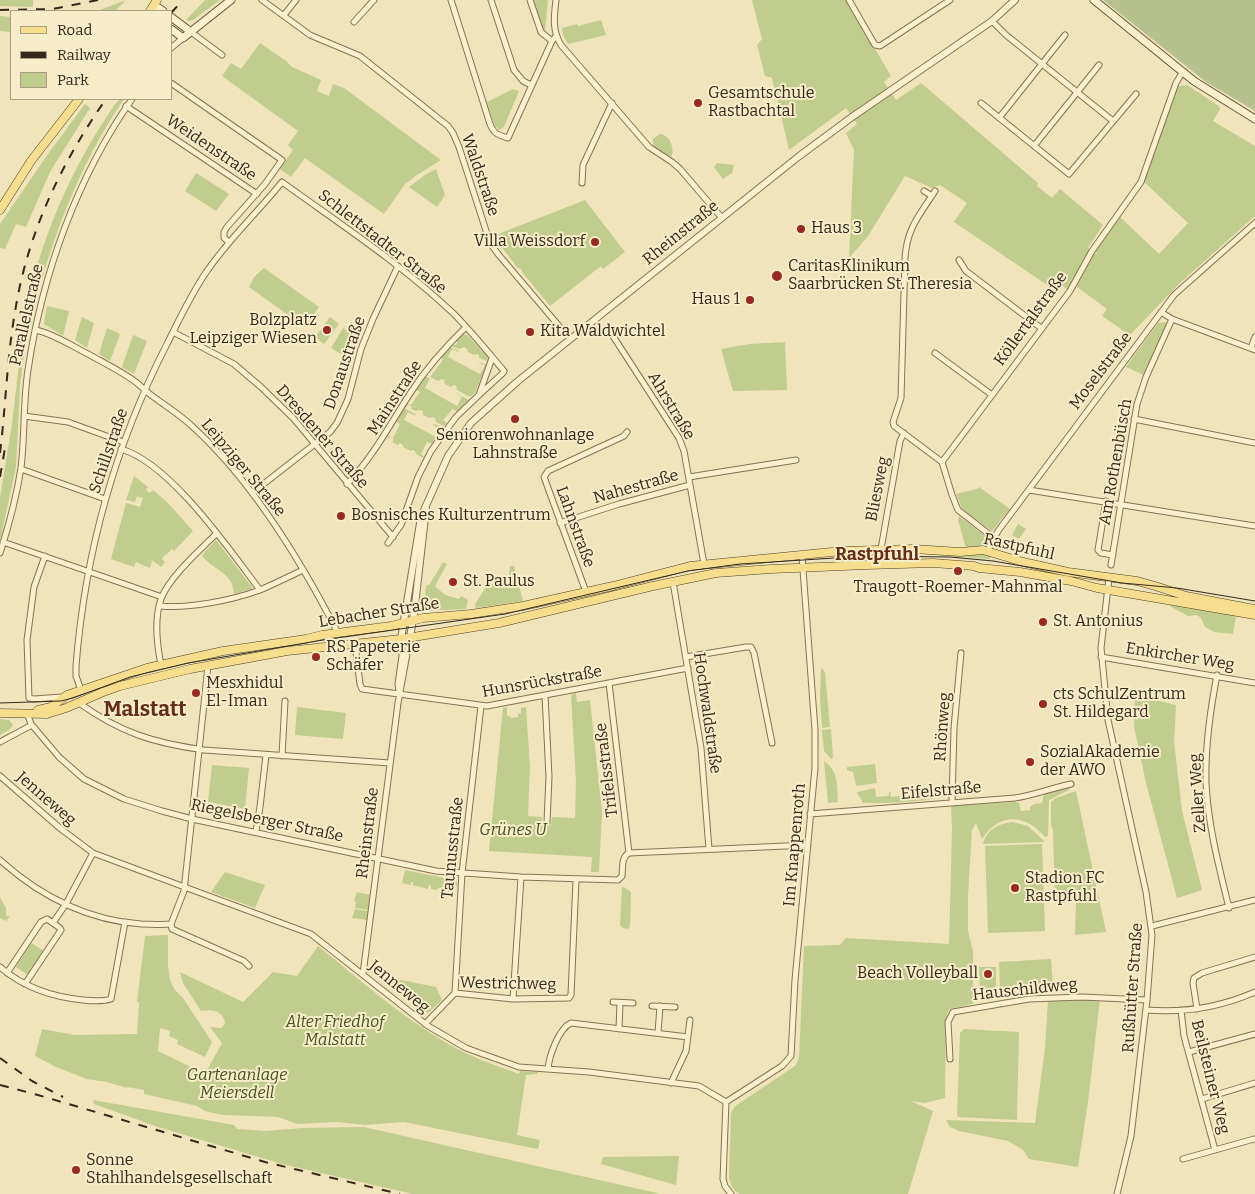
<!DOCTYPE html>
<meta charset="utf-8">
<style>
body{margin:0}
#map{position:relative;width:1255px;height:1194px;overflow:hidden;background:#efe4ba;font-family:Bitter,serif}
canvas{display:block}
.legend{position:absolute;left:10px;top:10px;width:162px;height:90px;box-sizing:border-box;background:#f7edc9;border:1px solid #a99f83;margin:0;padding:6px 9px;list-style:none;font-size:15px;color:#34291a}
.legend li{display:flex;align-items:center;gap:10px;height:25px}
.legend b{width:25px;border:1px solid #a99f83}
</style>
<div id="map">
<canvas width="1255" height="1194"></canvas>
<ul class="legend">
<li><b style="height:6px;background:#f6de8e"></b>Road</li>
<li><b style="height:6px;background:#34291a"></b>Railway</li>
<li><b style="height:14px;background:#c1cd8e"></b>Park</li>
</ul>
</div>
<script>
const ctx = document.querySelector('canvas').getContext('2d');
ctx.lineJoin = 'round';
function fill(path, color) { ctx.fillStyle = color; ctx.fill(path, 'evenodd'); }
function strokePath(path, color, width, dash) { ctx.strokeStyle = color; ctx.lineWidth = width; ctx.lineCap = dash ? 'butt' : 'round'; ctx.setLineDash(dash || []); ctx.stroke(path); }
function write(font, color, halo, rows, align = 'center') {
  ctx.font = font + ' Bitter,serif'; ctx.lineWidth = 4; ctx.setLineDash([]); ctx.textBaseline = 'middle'; ctx.strokeStyle = halo; ctx.fillStyle = color; for (const [text, x, y, turn = 0] of rows) {
    ctx.save(); ctx.translate(x, y); ctx.rotate((+turn || 0) * Math.PI / 180); ctx.textAlign = isNaN(turn) ? turn : align; if (halo) ctx.strokeText(text, 0, 0); ctx.fillText(text, 0, 0); ctx.restore();
  }
}
fill(new Path2D(`
 M0,0H33V7L0,6Z
 M126,0L115,11H90L100,10Z
 M205,0H220L193,20L189,21L186,20Z
 M532,0H548L545,32L543,31Z
 M752,0H846L891,76L884,82L896,100L921,83L1038,183L1037,186L1052,198L1060,189L1103,225L1088,248L1098,255L1095,251L1119,216L1159,254L1188,223L1144,182L1178,86L1187,85L1219,106L1220,109L1213,121L1255,146V216L1179,284L1130,335L1102,316L1107,309L1077,287L1079,283L1071,292L1061,285L1056,291L954,222L967,203L940,185L932,188L905,176L868,236L849,258L854,150L846,133L857,124L846,108L789,150L772,78L765,76L757,45L762,39Z
 M0,16L11,17V32L0,31Z
 M601,20L606,35L568,44L563,35L562,28L577,24L578,26Z
 M260,43L286,61L292,67L321,80L317,91L329,96L333,84L344,88L441,160L417,175L405,184L384,214L305,158L291,177L280,169L293,150L288,145L298,131L222,76L231,63L241,69Z
 M513,89L519,91L504,127L499,130L494,124L487,102Z
 M119,99H124C78,166 49,245 30,324L24,322C38,243 72,164 119,99Z
 M85,104L90,108L50,172L26,227L16,224L5,249L0,248V224L48,154Z
 M660,134C670,135 674,147 672,156L671,157L653,146V139Z
 M717,163L734,165L732,173L723,179L714,167Z
 M436,169L445,195L437,207L409,187L425,175Z
 M196,173L229,194L216,211L185,191Z
 M585,200L625,252L603,269L601,266L550,306L522,272V270L517,267L493,236Z
 M264,268L319,307L305,327L249,287L254,277Z
 M47,306L69,311L63,336L44,324Z
 M82,317L94,323L87,348L75,340Z
 M330,317L339,324L324,344L315,337Z
 M1168,322L1144,375L1126,367L1158,323Z
 M107,328L120,334L110,361L99,354Z
 M343,328L353,335L341,354L331,348Z
 M463,334L467,335L488,357L487,361L479,358V355L477,354L474,355L468,352L467,349L464,347L460,349L450,346L452,344L455,345L458,343L456,341Z
 M133,335L147,341L134,374L122,367Z
 M22,339L26,340L20,386L16,467L0,541V498L12,424Z
 M785,342L787,390L733,391L721,349L750,344Z
 M449,347L457,350L460,353L452,349L448,357L480,374L485,366L477,361L486,365L475,393L470,397L457,390L456,386L454,385L451,387L445,384L444,380L442,379L438,381L430,377L443,360L440,357Z
 M425,376L437,383L430,379L425,388L457,406L462,397L454,392L469,400L457,412L453,409L443,420L447,423L444,426L436,422L435,418L432,417L430,418L423,415V411L419,410L417,411L411,409L412,407L408,404L407,407L406,406L407,403L411,405L420,392L416,389Z
 M404,408L415,414L416,416L408,412L404,420L436,437L440,429L433,425L434,424L443,428L432,444L427,442L421,454L424,457L423,458L416,454L415,451L413,450L411,451L403,447V445L400,443L398,445L392,442L394,439L390,437L386,441L389,436L393,438L400,424L397,422Z
 M134,476L148,487L146,490L150,493L153,490L168,503L193,531L174,551L172,549L166,555H165L162,559L165,562L161,567L152,560L150,568L136,562L134,567L111,559L126,503L140,507L143,498L137,496L135,502L126,500Z
 M979,487L1010,509L992,531L963,510L956,494L977,489Z
 M959,516L985,536L986,541L979,546L966,548L958,520Z
 M1018,524L1026,529L1019,539L1012,535Z
 M216,540L252,587V589L234,594C233,573 217,572 204,558L202,555Z
 M975,552L990,555V559L921,554V553Z
 M443,562L447,564L435,586L445,595L459,599L461,596L468,600L466,609L426,611L424,605L426,586L430,584Z
 M510,566H514L523,601L476,608L475,604L488,584L508,585Z
 M1167,603L1232,615L1236,617L1233,634L1214,632L1205,627L1201,618L1197,615L1188,616C1181,611 1173,610 1167,603Z
 M821,668L825,672L830,727L822,728L820,698Z
 M576,693L577,702L590,700L602,812L599,872H591L592,857L489,851L503,708L507,707V716H510L511,718L518,717V714L521,713V708L526,707L530,767L528,816L542,817V826H551L552,817L575,818L576,782L571,695Z
 M1135,695L1176,705L1174,741L1182,811L1202,890L1177,898L1146,783L1134,726Z
 M297,707L346,713L343,739L295,735Z
 M0,719L9,720L13,725L10,729L0,735Z
 M831,729L833,758L831,759L824,751L822,730Z
 M824,761C839,771 837,786 838,802L828,803Z
 M875,764L877,783L856,786L853,772L847,770V767Z
 M212,765L249,768L245,809L208,802Z
 M936,787H940L941,797C915,803 889,803 863,803L860,797L872,796L859,797L857,792L875,788L876,797L889,796V792H890L891,797L922,794V791L936,790Z
 M1071,787L1069,790L1049,800L1048,836L1045,837C1025,814 1000,812 982,839L976,823L972,830L968,895V931L973,951V1004L949,1009L946,1019L945,1098L925,1103L911,1101L933,1111L908,1194H740C733,1191 731,1186 729,1178L731,1113L735,1106L789,1070L796,1065L799,1057L804,946L840,945L846,938L949,944L952,828L951,806L1014,802L1019,803L1021,811L1030,810V807L1034,804L1042,803L1044,794Z
 M1076,791L1106,932L1075,935L1076,902L1055,903L1053,830L1051,825V802L1056,798Z
 M1013,822L1028,826L1045,842L983,844C986,830 999,823 1013,822Z
 M1042,844L1045,931L988,933L985,846Z
 M405,870L454,880L457,882V886L438,888L437,890L431,889V886L429,885L428,889L413,885V882H411L410,885L402,883Z
 M225,872L265,885L255,908L211,892Z
 M622,887H624L631,892L630,926L628,929L623,928L620,925Z
 M357,892L370,895L368,910L355,908L356,902L354,901Z
 M0,897L6,908V916H10L6,921L0,918Z
 M355,909L368,911L367,920L352,918Z
 M168,935V965L170,980L174,989L183,998L212,1042L205,1057L177,1044L178,1040L169,1036L170,1031L160,1028L158,1051L205,1074L222,1043L210,1027L221,1028L225,1024C224,1010 212,1009 201,1011L183,983L180,972L243,1002L273,972L297,976L318,946C359,979 399,1015 445,1042C468,1056 494,1065 519,1074L520,1071L538,1072L537,1074L526,1075L517,1135L540,1140L538,1149L404,1122L365,1125L337,1122L297,1124L278,1117L223,1115L205,1111L197,1106L144,1094V1090L127,1087V1088L107,1082L87,1079L56,1067L35,1056L42,1029L75,1035L137,1034L139,1002H137L145,936Z
 M31,943L44,951L28,975L16,967Z
 M1051,959L1053,988L1000,991L999,962Z
 M979,967H996V993H980Z
 M391,978L436,987L442,1000L428,1013L388,981Z
 M1100,999L1088,1102L1078,1167L1029,1159L1023,1150L1015,1145L1008,1141L959,1131L950,1127L946,1120L1035,1123L1045,1048L1048,1000Z
 M964,1029L1019,1032L1017,1120L958,1117L957,1114L960,1033Z
 M93,1100L234,1125L237,1129L266,1131L302,1128L364,1127L661,1194H413L282,1164L158,1127L94,1104Z
 M679,1156L676,1185L601,1164L603,1157Z`), '#c1cd8e');
fill(new Path2D(`
 M1103,0H1255V111L1206,82Z`), '#b7c18e');
const minor = new Path2D(`
 M262,0L310,35L360,56L448,126L453,133L459,147L490,243L498,254L570,339
 M451,0L490,124C494,134 498,135 508,138L552,41L556,36
 M491,0L514,70L523,81L531,85
 M530,0L541,32L552,41
 M556,0C554,17 552,30 561,45L649,147L672,162L680,169L722,218
 M849,0L875,45L880,46L950,0
 M284,15L296,0
 M992,21L1006,35L1113,121
 M354,22L374,0
 M191,32L222,55
 M171,48L183,38
 M171,83L282,160L265,184L227,227L224,232V238L229,242
 M981,103L1069,174L1136,94
 M126,106L257,194
 M999,118L1065,35
 M1034,146L1099,65
 M582,183L583,165L612,103
 M924,191L932,196
 M935,191C919,216 907,228 905,258L901,398L893,422L894,426L942,462
 M959,260L966,271L1041,328
 M1161,312L1172,319L1255,350
 M36,330C54,334 72,346 88,354C104,363 123,372 137,383C144,389 150,395 158,400C170,409 183,417 194,428C254,483 301,561 338,633
 M605,331L611,333L679,438L684,451L704,564
 M173,332L234,364L261,387L293,418L393,537
 M1251,348L1255,337
 M935,353L992,395
 M24,416L68,422L123,442
 M1134,419L1255,443
 M121,449C170,463 229,549 260,590
 M21,469L105,499
 M689,477L796,460
 M347,484C373,457 389,426 409,395C425,370 444,348 466,327
 M1029,490L1255,526
 M252,493L311,447L330,432L337,423L348,399L361,349L373,319L398,266
 M1106,501L1098,550L1101,553L1113,555
 M560,523L619,504L690,485
 M994,538L958,510L952,495L942,462L1070,291L1092,251L1141,182L1176,83L1182,73
 M3,542L162,597
 M388,543L401,525L418,477L431,451L456,417L479,395L492,358
 M881,549L900,441L904,433
 M988,550L998,531L1174,295L1255,223
 M0,553C8,528 17,494 21,468C25,435 23,402 28,370C42,275 77,177 132,99
 M45,556L34,587L27,640L29,698L34,699L62,697
 M1111,565L1137,404L1146,377L1172,319
 M1109,578L1101,648L1108,720L1146,892L1152,935L1147,1000L1131,1136L1117,1194
 M673,582L701,748L709,849
 M586,592L544,477L548,471L624,436L627,432
 M160,606C188,609 233,600 260,590C274,584 288,577 303,570
 M355,644L360,684L362,689L487,706L688,668
 M686,657L746,647H751L754,653L772,743
 M1101,657L1255,683
 M161,665C157,645 154,619 161,599C169,577 200,550 217,533
 M1217,675C1210,711 1205,746 1206,783C1208,825 1219,867 1229,908
 M609,683L629,853
 M81,690L76,676V666C85,553 115,445 167,344C179,320 191,294 207,271C229,239 258,212 282,182C340,224 400,263 453,313C471,331 487,351 504,371L503,373L479,395
 M399,691L398,684L402,656L401,639
 M545,695L549,777L547,822
 M79,703C121,733 154,743 204,750L390,763
 M31,724L59,757L84,779L124,799L162,811L192,819L436,871L521,877L618,880L622,876C623,868 621,857 629,853L808,845
 M0,742L30,726L31,724L27,713
 M282,756L285,701
 M0,776L61,829L93,853L311,934L428,1026L466,1048L519,1067L589,1072L699,1086L726,1102
 M952,802L954,728L961,653
 M810,814L1015,798C1034,795 1052,788 1071,784
 M256,831L260,807L266,755
 M0,860C40,896 86,920 141,924C151,924 161,925 171,924
 M53,923L67,902L93,853
 M171,924L184,891L208,666
 M171,924L172,929L244,961L249,966
 M1152,926L1255,900
 M0,967C24,988 52,997 83,1000C92,1001 102,1002 111,999L125,922
 M7,973L41,922L47,919L60,928L61,930L25,984
 M363,974L398,703L410,637
 M455,993L462,873L481,706
 M455,993L513,999L569,998L571,995L576,880
 M513,999L521,877
 M613,1002L633,1003
 M652,1006L675,1007
 M1197,1009L1193,983L1194,978L1202,973L1255,957
 M1146,1010C1183,1013 1221,1007 1255,992
 M1181,1010L1184,1036L1215,1150
 M425,1024L455,993
 M619,1029L620,1003
 M658,1033L660,1006
 M1189,1052L1255,1034
 M950,1059L948,1022L953,1012L1029,999L1082,997L1147,1000
 M548,1069C549,1056 559,1028 571,1023L688,1037
 M671,1083L686,1051L690,1020
 M1202,1099L1255,1083
 M726,1102L782,1066L791,1056L795,980L815,768V730L802,556
 M726,1102L723,1179L725,1186L731,1194
 M1183,1159L1254,1139`);
const tertiary = new Path2D(`
 M410,637L414,614L426,509
 M401,639L421,517L448,456L471,423L518,381L798,157L852,117L992,21L1015,0`);
const secondary = new Path2D(`
 M1094,0L1194,81L1255,119
 M154,5L163,11
 M171,17L191,32
 M171,29L183,38L231,0`);
const primary = new Path2D(`
 M150,11L157,0
 M0,210L31,161L79,99
 M38,710L51,707L67,695L147,668L223,651L306,639L322,635L391,626L423,618L471,614L523,606L613,586L690,566L842,551L914,549L960,552L983,550L1023,562L1068,572L1137,581L1155,586L1186,596L1255,609
 M0,713L47,714L66,708L103,692L120,686L190,669L287,651L401,639L499,623L653,586L716,573L771,569L867,565L933,563L974,566L979,568L1020,572L1071,581L1097,588L1255,615`);
strokePath(minor, '#867354', 7);
strokePath(tertiary, '#867354', 8);
strokePath(secondary, '#685437', 9);
strokePath(primary, '#534029', 9);
strokePath(minor, '#faf0cd', 5);
strokePath(tertiary, '#faf0cd', 6);
strokePath(secondary, '#faf0cd', 7);
strokePath(primary, '#f6de8e', 8);
strokePath(new Path2D(`
 M0,703L61,701L73,698L130,677L188,663L323,640L505,614L688,571L740,564L866,556L950,557L993,561L1122,583L1177,588L1255,601`), '#34291a', 1);
strokePath(new Path2D(`
 M0,10L53,9L98,0
 M171,13L183,0
 M0,453C6,404 7,355 16,306C29,230 62,162 106,99
 M0,477L5,448
 M0,1058L32,1081L63,1097
 M0,1085L38,1095L265,1162L400,1194`), '#34291a', 2, [9, 9]);
for (const [x, y, r, color] of [
 [698,103,5,"#982a21"],
 [801,229,5,"#982a21"],
 [595,242,5,"#982a21"],
 [777,276,6,"#982a21"],
 [750,300,5,"#982a21"],
 [327,330,5,"#982a21"],
 [530,332,5,"#982a21"],
 [515,419,5,"#982a21"],
 [341,516,5,"#982a21"],
 [958,571,5,"#982a21"],
 [453,582,5,"#982a21"],
 [1043,622,5,"#982a21"],
 [316,657,5,"#982a21"],
 [196,693,5,"#982a21"],
 [1043,704,5,"#982a21"],
 [1030,762,5,"#982a21"],
 [1015,888,5,"#982a21"],
 [988,974,5,"#982a21"],
 [76,1170,5,"#982a21"]
]) { const dot = new Path2D(); dot.arc(x, y, r, 0, 2 * Math.PI); ctx.fillStyle = color; ctx.fill(dot); strokePath(dot, '#f7edc9', 2); }
write('16px', '#34291a', '#f7edc9', [
 ["Gesamtschule",708,94],
 ["Rastbachtal",708,112],
 ["Haus 3",811,229],
 ["Villa Weissdorf",585,242,"right"],
 ["CaritasKlinikum",788,267],
 ["Saarbrücken St. Theresia",788,285],
 ["Haus 1",740,300,"right"],
 ["Bolzplatz",317,321,"right"],
 ["Leipziger Wiesen",317,339,"right"],
 ["Kita Waldwichtel",540,332],
 ["Seniorenwohnanlage",515,436,"center"],
 ["Lahnstraße",515,454,"center"],
 ["Bosnisches Kulturzentrum",351,516],
 ["St. Paulus",463,582],
 ["Traugott-Roemer-Mahnmal",958,588,"center"],
 ["St. Antonius",1053,622],
 ["RS Papeterie",326,648],
 ["Schäfer",326,666],
 ["Mesxhidul",206,684],
 ["El-Iman",206,702],
 ["cts SchulZentrum",1053,695],
 ["St. Hildegard",1053,713],
 ["SozialAkademie",1040,753],
 ["der AWO",1040,771],
 ["Stadion FC",1025,879],
 ["Rastpfuhl",1025,897],
 ["Beach Volleyball",978,974,"right"],
 ["Sonne",86,1161],
 ["Stahlhandelsgesellschaft",86,1179]
], 'left');
write('16px', '#34291a', '#f7edc9', [
 ["Weidenstraße",211,148,34],
 ["Waldstraße",480,175,71],
 ["Rheinstraße",681,233,-39],
 ["Schlettstadter Straße",382,242,38],
 ["Parallelstraße",27,315,-77],
 ["Köllertalstraße",1031,319,-54],
 ["Donaustraße",345,363,-71],
 ["Moselstraße",1101,371,-53],
 ["Mainstraße",395,398,-57],
 ["Ahrstraße",671,406,59],
 ["Dresdener Straße",322,437,49],
 ["Schillstraße",109,451,-71],
 ["Am Rothenbüsch",1116,462,-80],
 ["Leipziger Straße",243,468,50],
 ["Nahestraße",636,487,-16],
 ["Bliesweg",878,489,-79],
 ["Lahnstraße",575,527,70],
 ["Rastpfuhl",1019,547,13],
 ["Lebacher Straße",379,613,-9],
 ["Enkircher Weg",1180,657,9],
 ["Hunsrückstraße",542,682,-10],
 ["Hochwaldstraße",707,713,82],
 ["Rhönweg",943,727,-86],
 ["Trifelsstraße",607,770,-97],
 ["Eifelstraße",941,791,-5],
 ["Zeller Weg",1198,793,-94],
 ["Jenneweg",46,799,41],
 ["Riegelsberger Straße",267,821,12],
 ["Rheinstraße",368,833,-83],
 ["Im Knappenroth",795,845,-85],
 ["Taunusstraße",453,848,-84],
 ["Westrichweg",508,984,1],
 ["Jenneweg",399,987,39],
 ["Rußhütter Straße",1133,988,-86],
 ["Hauschildweg",1025,990,-6],
 ["Beilsteiner Weg",1210,1077,76]
]);
write('italic 16px', '#41521f', '#f7edc9', [
 ["Grünes U",513,831],
 ["Alter Friedhof",335,1023],
 ["Malstatt",335,1041],
 ["Gartenanlage",237,1076],
 ["Meiersdell",237,1094]
]);
write('bold 18px', '#632d17', '#f7edc9', [
 ["Rastpfuhl",877,555]
]);
write('bold 21px', '#632d17', '#f7edc9', [
 ["Malstatt",145,710]
]);
</script>
